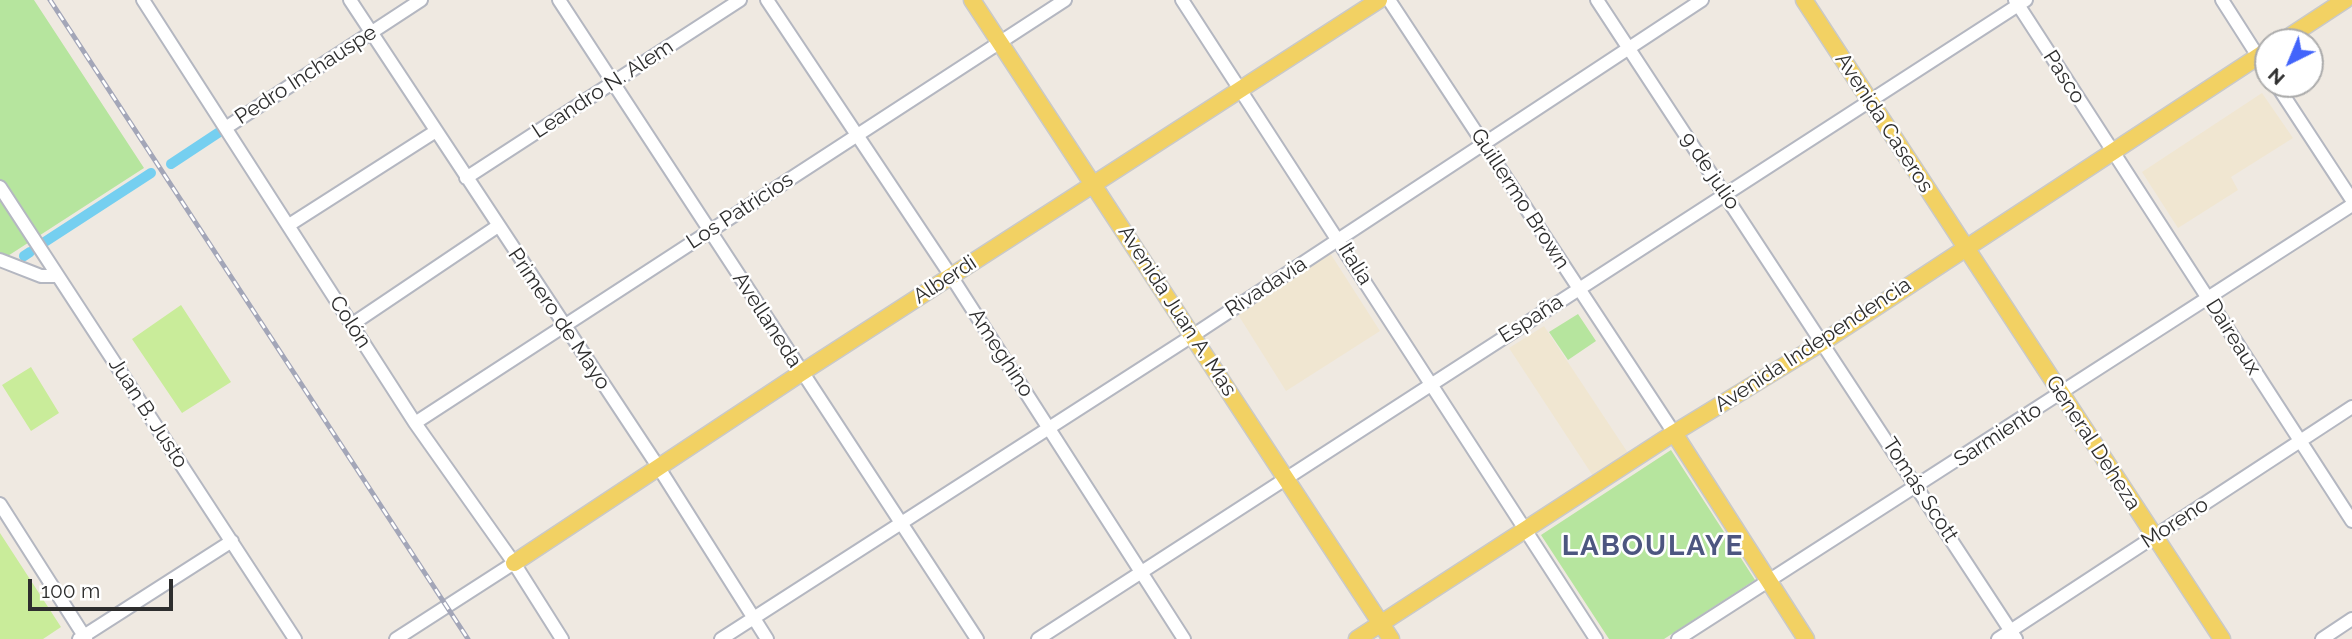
<!DOCTYPE html>
<meta charset="utf-8">
<style>
body{margin:0}
#map{position:relative;width:2352px;height:639px;overflow:hidden;background:#efe9e1;font-family:Raleway,sans-serif}
canvas{display:block}
.north{position:absolute;left:2254px;top:28px;width:70px;height:70px;box-sizing:border-box;background:#fff;border:2px solid #ababab;border-radius:50%;rotate:223deg;font-size:19px;font-weight:700;line-height:28px;text-align:center;color:#2e2e2e}
.north::after{content:'';display:block;margin:auto;width:24px;height:32px;background:#4264fb;clip-path:polygon(50% 0,100% 100%,50% 72%,0 100%)}
.scale{position:absolute;left:28px;top:579px;width:145px;height:32px;box-sizing:border-box;border:4px solid #2e2e2e;border-top:0;padding-left:9px;font-size:21px;line-height:24px;white-space:nowrap;color:#2e2e2e;-webkit-text-stroke:5px #fff;paint-order:stroke}
</style>
<div id="map">
<canvas width="2352" height="639"></canvas>
<div class="north">N</div>
<div class="scale">100 m</div>
</div>
<script>
const ctx = document.querySelector('canvas').getContext('2d');
ctx.lineJoin = 'round';
function fill(path, color) { ctx.fillStyle = color; ctx.fill(path, 'evenodd'); }
function strokePath(path, color, width, dash) { ctx.strokeStyle = color; ctx.lineWidth = width; ctx.lineCap = dash ? 'butt' : 'round'; ctx.setLineDash(dash || []); ctx.stroke(path); }
function write(font, color, halo, rows, align = 'center') {
  ctx.font = font + ' Raleway,sans-serif'; ctx.lineWidth = 5; ctx.setLineDash([]); ctx.textBaseline = 'middle'; ctx.strokeStyle = halo; ctx.fillStyle = color; for (const [text, x, y, turn = 0] of rows) {
    ctx.save(); ctx.translate(x, y); ctx.rotate((+turn || 0) * Math.PI / 180); ctx.textAlign = isNaN(turn) ? turn : align; if (halo) ctx.strokeText(text, 0, 0); ctx.fillText(text, 0, 0); ctx.restore();
  }
}
fill(new Path2D(`
 M2262,93L2293,138L2231,177L2238,190L2178,228L2142,172Z
 M1330,253L1380,331L1286,391L1237,313Z
 M1544,326L1628,453L1593,476L1509,348Z`), '#f0e6d1');
fill(new Path2D(`
 M0,0H34L144,168L0,261Z
 M1578,314L1596,341L1568,360L1549,332Z
 M1671,450L1755,580L1664,639H1609L1541,535Z`), '#b6e59e');
fill(new Path2D(`
 M181,305L231,382L182,413L132,339Z
 M31,367L59,413L31,431L2,385Z
 M0,533L61,627L43,639H0Z`), '#c9ec9a');
strokePath(new Path2D(`
 M171,164L227,127
 M40,245L151,173
 M24,256L30,252`), '#75cff0', 10);
const minor = new Path2D(`
 M143,0L415,423L514,563L562,639
 M350,0L659,468L767,639
 M559,0L977,639
 M767,0L951,276L1184,639
 M1182,0L1596,639
 M1389,0L1674,433
 M1597,0L2016,639
 M2015,0L2352,521
 M2222,0L2268,72
 M2276,84L2352,200
 M227,127L421,0
 M466,178L740,0
 M0,187L295,639
 M289,225L436,131
 M0,260L41,276H58
 M351,325L498,226
 M415,423L1065,0
 M0,504L86,639
 M79,639L232,541
 M396,639L514,563
 M721,639L1192,336L1702,0
 M1038,639C1367,426 1696,213 2026,0
 M1678,639L2352,205
 M1998,639L2352,407
 M2322,639L2352,619`);
const major = new Path2D(`
 M972,0L1391,639
 M1804,0L2222,639
 M2281,42L2345,0
 M1674,433L1806,639
 M514,563L801,373L1379,0
 M1357,639L1674,433L1823,342L2268,50`);
strokePath(minor, '#b4b7c1', 16);
strokePath(major, '#c9c9c9', 19);
strokePath(minor, '#fff', 12);
strokePath(major, '#f2d163', 16);
const rail = new Path2D(`
 M50,0L468,639`);
strokePath(rail, '#a3a6b8', 5);
strokePath(rail, '#fff', 2.5, [8]);
write('21px', '#2e2e2e', '#fff', [
 ["Pedro Inchauspe",306,75,-33],
 ["Pasco",2064,77,57],
 ["Leandro N. Alem",603,89,-33],
 ["Avenida Caseros",1884,123,57],
 ["9 de julio",1710,171,56],
 ["Guillermo Brown",1520,199,57],
 ["Los Patricios",740,211,-33],
 ["Italia",1355,264,58],
 ["Alberdi",945,280,-33],
 ["Rivadavia",1266,287,-33],
 ["Avenida Juan A. Mas",1177,311,57],
 ["Primero de Mayo",559,319,56],
 ["España",1531,319,-32],
 ["Avellaneda",767,320,57],
 ["Colón",350,322,57],
 ["Daireaux",2233,337,58],
 ["Avenida Independencia",1813,345,-33],
 ["Ameghino",1001,353,57],
 ["Juan B. Justo",148,413,57],
 ["Sarmiento",1998,435,-33],
 ["General Deheza",2093,443,57],
 ["Tomás Scott",1920,490,57],
 ["Moreno",2175,523,-33]
]);
ctx.letterSpacing = '2px';
write('bold 28px', '#4d5680', '#fff', [
 ["LABOULAYE",1653,547]
]);
ctx.letterSpacing = '0px';
</script>
